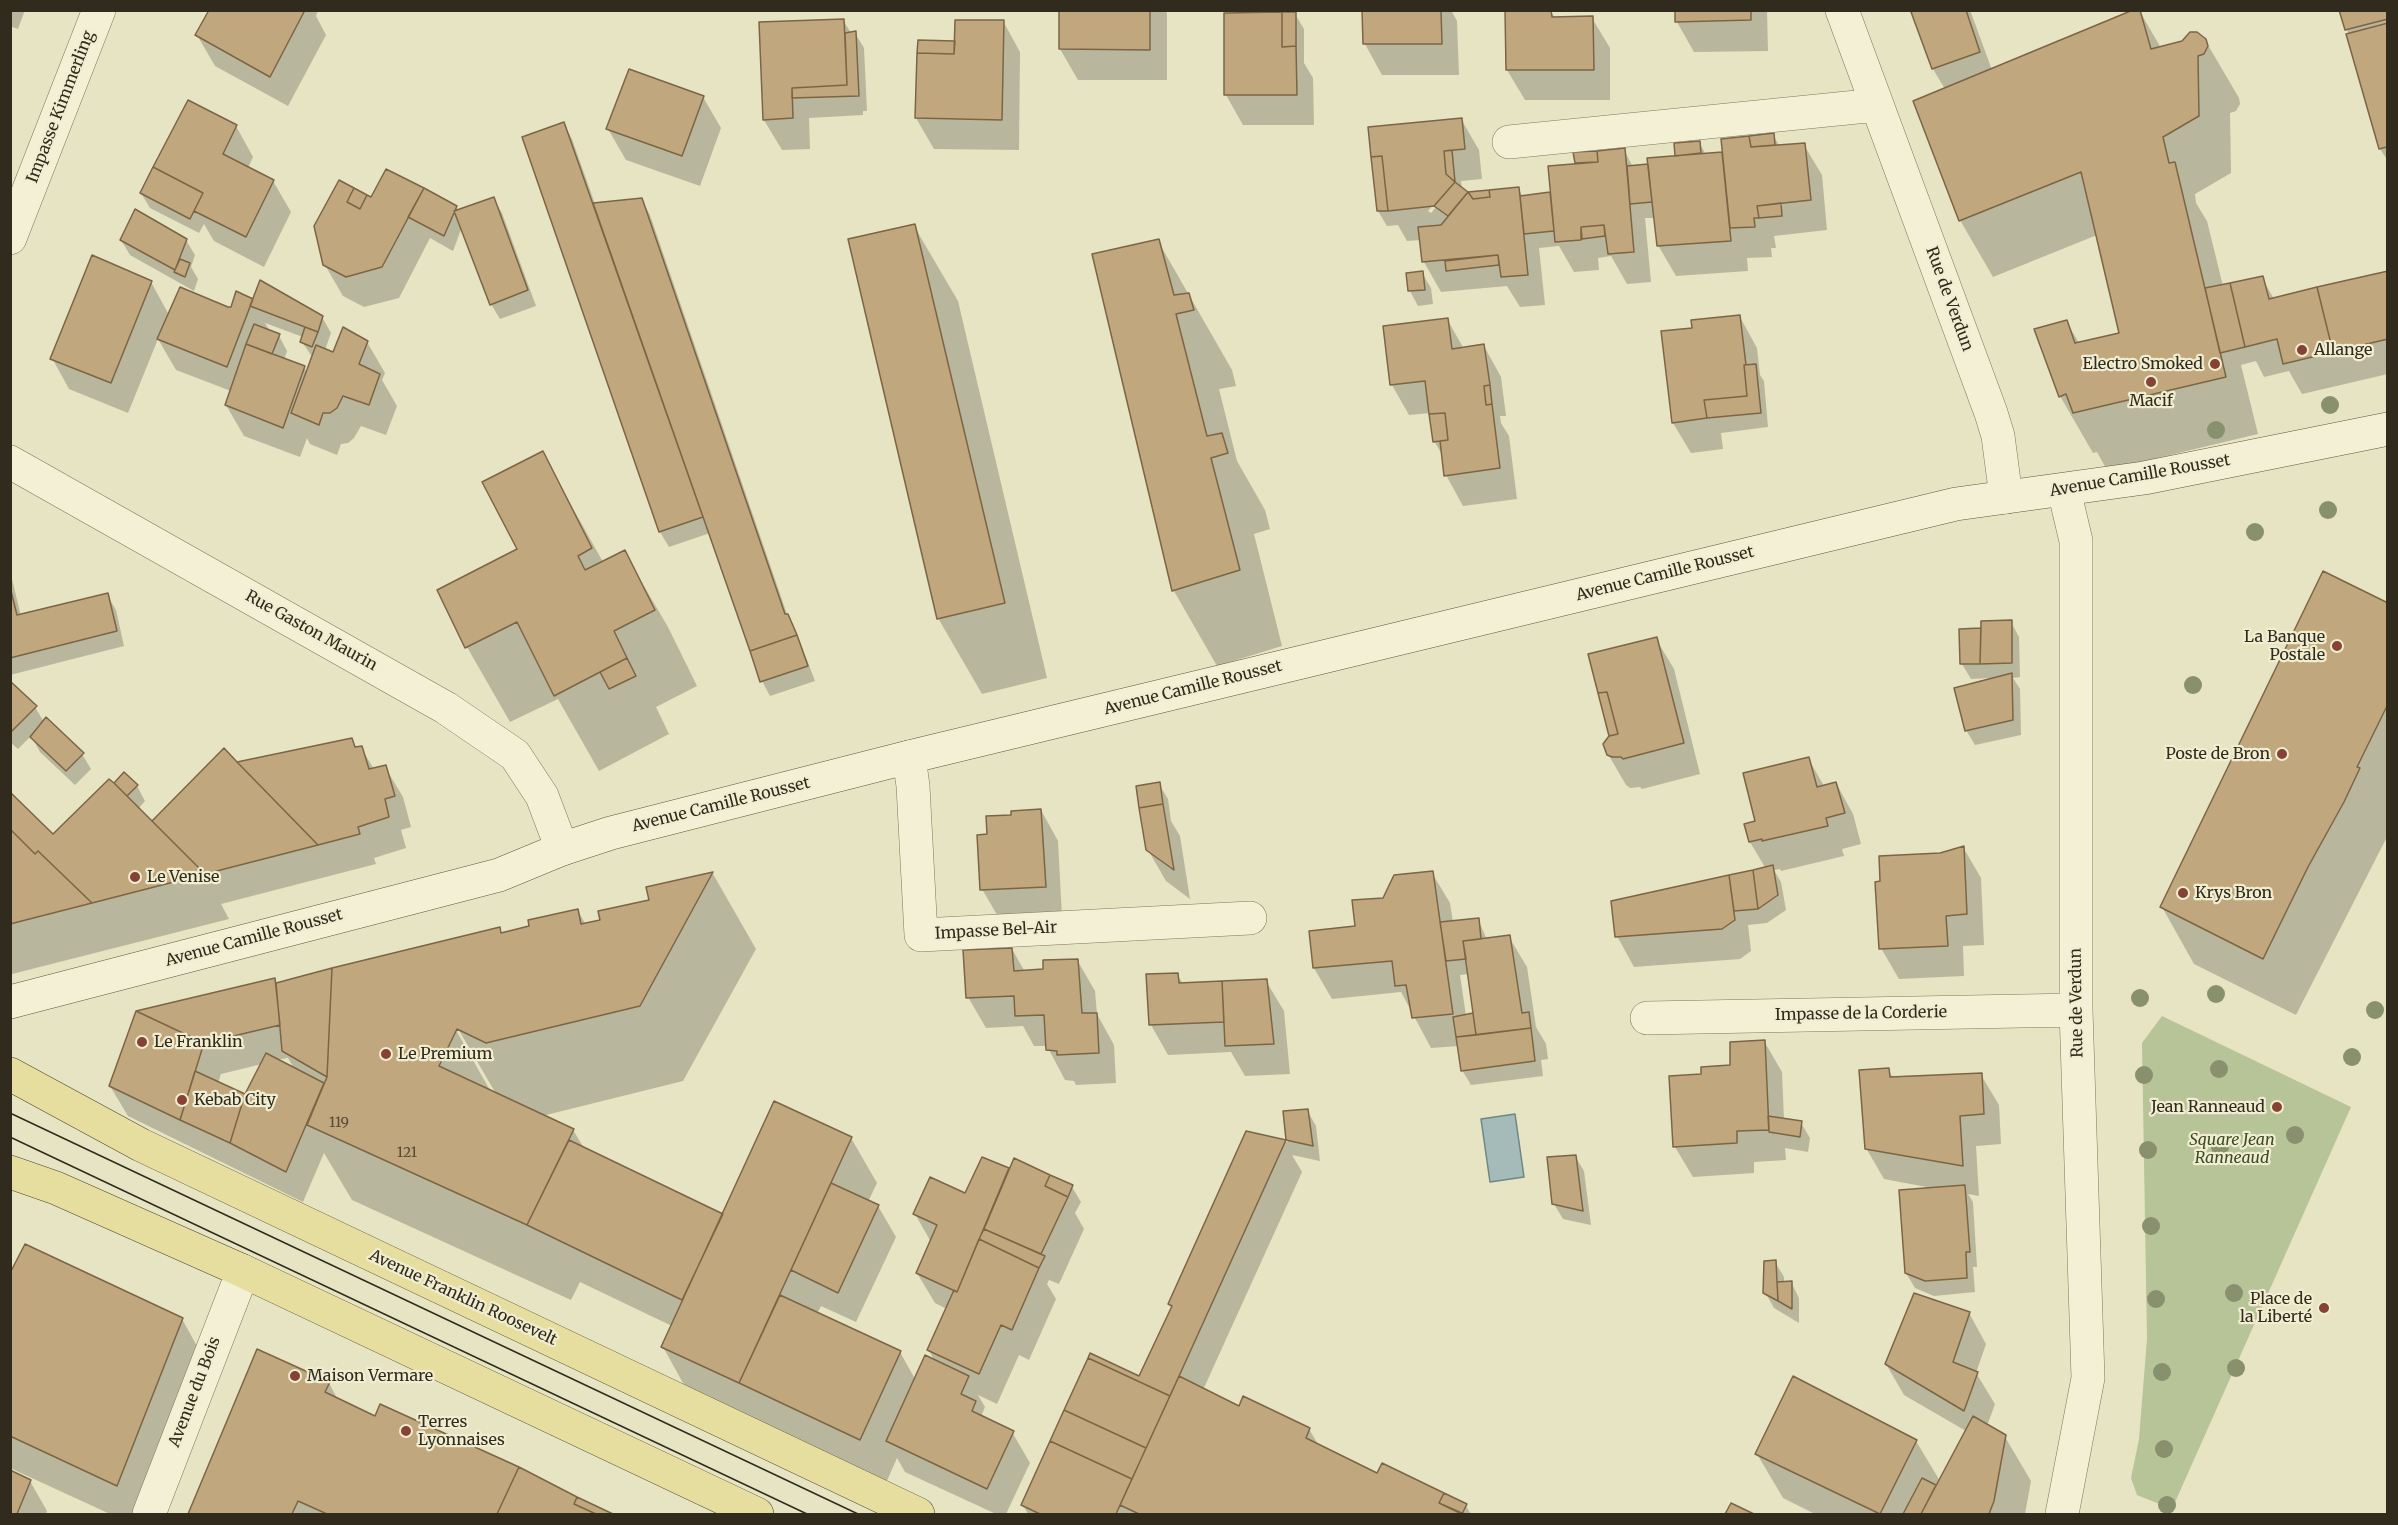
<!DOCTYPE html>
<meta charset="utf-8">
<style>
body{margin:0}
#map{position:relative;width:2398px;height:1525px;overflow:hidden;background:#e7e4c3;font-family:Merriweather,serif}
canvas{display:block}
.frame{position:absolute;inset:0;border:12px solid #312b1e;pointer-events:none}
</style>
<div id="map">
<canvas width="2398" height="1525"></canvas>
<div class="frame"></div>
</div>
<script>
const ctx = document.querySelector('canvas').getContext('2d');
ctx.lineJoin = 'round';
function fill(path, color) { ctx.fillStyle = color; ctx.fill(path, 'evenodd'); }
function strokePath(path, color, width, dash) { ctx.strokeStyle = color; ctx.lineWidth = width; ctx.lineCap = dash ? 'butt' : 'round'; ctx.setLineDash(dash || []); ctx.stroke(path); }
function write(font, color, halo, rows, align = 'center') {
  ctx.font = font + ' Merriweather,serif'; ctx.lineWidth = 4.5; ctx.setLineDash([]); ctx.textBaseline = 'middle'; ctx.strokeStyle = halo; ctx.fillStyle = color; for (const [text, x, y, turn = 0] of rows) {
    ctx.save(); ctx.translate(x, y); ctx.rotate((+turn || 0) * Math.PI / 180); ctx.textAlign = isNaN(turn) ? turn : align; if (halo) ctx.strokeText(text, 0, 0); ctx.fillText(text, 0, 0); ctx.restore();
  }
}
fill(new Path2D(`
 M2162,1016L2351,1107L2172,1509L2137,1495L2131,1478L2139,1439L2147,1339L2142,1043Z`), '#b6c498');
const water = new Path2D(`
 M1515,1114L1524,1177L1490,1182L1481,1119Z`);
fill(water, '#a4bbb9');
strokePath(water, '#6d8786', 1.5);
fill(new Path2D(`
 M10,10H25L18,29L10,26Z
 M211,10H318L316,16L326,35L288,106L215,66L197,35Z
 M1061,10H1165L1167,14V80H1078L1060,49Z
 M1364,10H1451L1457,21L1459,75H1382L1365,44Z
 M1550,10L1555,18H1592L1610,48V100H1525L1507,70Z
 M1677,10H1767L1768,51L1694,52L1677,22Z
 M1920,10H1970L1992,70L2139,10L2161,48L2205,40L2239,98L2240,104L2236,111L2230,113L2231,173L2195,194L2196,203L2207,221L2223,286L2262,278L2274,299L2388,273V374L2302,394L2289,371L2264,377L2256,361L2241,365L2258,434L2107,470L2097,452L2093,453L2060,396L2066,321L2079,343L2120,334L2097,235L1993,277L1960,220L1945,89L1933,69L1913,13Z
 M2340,10H2388V161L2380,149L2349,35Z
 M1295,14L1304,29V63L1313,78L1314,125H1243L1226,95Z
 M843,20L851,33H855L864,48L867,111H863V115L809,118L810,149L782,150L764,120Z
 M1003,21L1020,52L1019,150L934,149L916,118L919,42L956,43Z
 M703,97L721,128L700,186L626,160L608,129Z
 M1461,119L1479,150L1482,179L1461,181L1462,189L1468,194L1518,188L1523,197L1549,194L1553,200L1577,165L1576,163L1624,150L1633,167L1647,166L1677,157L1699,142L1706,155L1724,153L1773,135L1780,147L1804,145L1822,175L1827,230L1774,236L1776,248H1771L1772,257L1747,258L1748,271L1676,276L1658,245L1655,218H1645L1651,282L1627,284L1611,256L1598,258L1599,270L1574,272L1559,246L1539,248L1545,305L1520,307L1507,286L1441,292L1424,262L1421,240L1407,241L1398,225L1387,226L1378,211ZM1454,181V185L1431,213L1428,211Z
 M564,124L572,139L595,204L642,200L650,215L788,617L796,631L815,681L770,696L762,681L710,533L669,547L660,532Z
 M236,126L253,157L248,168L273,181L291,212L264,267L214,241L204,224L199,233L150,208L141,193Z
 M493,198L502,213L536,306L500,319L491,304L462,227L453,251L430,238L399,298L364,307L343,296L325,265L372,199L456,207L458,210Z
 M914,226L958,301L1047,678L982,694L938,618Z
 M121,240H186L195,255L191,267L198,279L194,291L130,255Z
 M1158,241L1232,370L1236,386L1219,389L1237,461L1265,510L1270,529L1254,534L1282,646L1217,666L1174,591L1093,255Z
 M1422,273L1431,288L1433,304L1418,306L1410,291Z
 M151,282L169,315L228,309L254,301L322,317L331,333L325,350L334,354L367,342L385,373L382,380L397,406L386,435L361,426L354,438L348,443L341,444L337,455L310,444L307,438L300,457L244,436L226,405L231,391L176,370L158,339L128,413L69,389L52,358ZM265,323L303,337L302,342L313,358L307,373L304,367L284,360L287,351L279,336L270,331Z
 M1740,317L1757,348L1760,375L1764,381L1768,427L1721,433L1723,449L1691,453L1673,423L1662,332L1694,329Z
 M1447,319L1464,349L1484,346L1501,377L1506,416H1500L1501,423L1509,436L1517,499L1463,506L1446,475L1443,456L1434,441L1430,413L1409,415L1392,385Z
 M542,453L603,562L624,552L668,627L697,686L656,707L669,734L599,771L558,699L510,722L467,647L519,550Z
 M10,571L21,616L107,595L116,610L124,646L10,675Z
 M2388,605V835L2296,1015L2194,964L2162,907Z
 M2011,622L2019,637L2020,677L2013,678L2020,689L2021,735L1975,745L1966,730L1990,678L1971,679L1962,664L1982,629Z
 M1656,639L1674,669L1700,774L1642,789L1640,787L1630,788L1626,785L1608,754Z
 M10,683L35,707L44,722L82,754L91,769L75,785L40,752L31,736L18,749L10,742Z
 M351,740L356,749L361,748L374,769L385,767L403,797L411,827L401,830L406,848L374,858L376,864L221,904L229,919L12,974L10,973V794L53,836L120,790L116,783L137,786L145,801L138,809L156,828L237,764Z
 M1808,758L1824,786L1836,783L1853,814L1861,844L1842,849L1844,856L1781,871L1780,869L1774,870L1781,882L1786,910L1767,923L1748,925L1751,951L1740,959L1634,967L1617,936L1612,902L1766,869L1750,842L1757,823Z
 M1159,784L1168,799L1171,821L1180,836L1190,899L1166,881L1148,850Z
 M1041,810L1058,841L1062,917L1000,920L982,889L988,835L1013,816Z
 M1963,847L1981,878L1984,945L1963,946L1964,976L1899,979L1881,948L1940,854Z
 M1432,873L1450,903L1453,922L1478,919L1487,940L1509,937L1527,967L1536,1027L1546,1044L1548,1059L1541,1060L1543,1076L1471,1085L1462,1070L1459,1046L1431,1048L1401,992L1332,999L1314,968L1310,932L1356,927L1384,899ZM1469,974L1475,1015L1466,1016L1460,975Z
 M713,874L756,949L683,1081L542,1116L573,1130L584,1148L724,1216L851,1138L877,1183L868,1202L878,1206L896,1237L856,1322L821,1306L817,1314L900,1352L915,1379L935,1362L929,1350L947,1309L935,1303L917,1273L931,1242L915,1214L965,1195L982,1159L1010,1170L1072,1187L1081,1202L1075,1213L1084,1229L1059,1284L1049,1280L1047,1284L1056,1299L1029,1360L1019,1355L997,1404L978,1395L985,1407L982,1414L985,1419L1012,1432L1030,1463L1006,1514H996L905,1472L897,1458L886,1483L688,1392L663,1347L672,1326L580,1282L571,1300L352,1200L324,1153L303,1202L128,1116L110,1086L274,980L277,985L499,929L502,934L531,927L578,911L586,925L602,921L651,901L648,888ZM454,1022L495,1092H491L452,1023ZM288,1058L295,1070L276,1060ZM262,1064L246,1096L218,1083L221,1074Z
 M1012,949L1025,972L1045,971L1077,960L1095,991L1097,1014L1114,1045L1116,1083L1076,1085L1074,1081L1065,1080L1047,1046H1034L1023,1026L986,1028L968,997Z
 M1177,974L1183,984L1266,981L1284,1011L1290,1074L1245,1076L1231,1052L1168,1055L1151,1025Z
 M1764,1041L1782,1072L1784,1120L1801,1123L1810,1138L1808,1152L1785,1148L1786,1160L1754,1162V1173L1693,1177L1675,1147L1703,1075L1732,1066Z
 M1888,1070L1894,1079L1981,1075L1999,1105L2001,1144L1976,1146L1979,1196L1968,1194L1973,1202L1977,1267H1973L1975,1292L1934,1296L1915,1288L1906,1273L1932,1188L1884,1179L1866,1148Z
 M1307,1110L1316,1126L1320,1161L1292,1155L1302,1172L1203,1390L1240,1408L1309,1429L1319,1446L1378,1475L1466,1506L1471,1514H1028L1023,1505L1139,1378L1172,1309L1169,1304L1247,1133L1288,1142L1285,1112Z
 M1575,1156L1584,1171L1591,1225L1563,1219L1554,1204Z
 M1775,1262L1784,1277V1283L1791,1282L1799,1298V1323L1774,1308L1765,1292Z
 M10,1277L182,1319L207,1364L148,1514H110L10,1468Z
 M1969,1313L1986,1344L1976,1373L1995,1404L1987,1426L2005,1437L2031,1481L2025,1514H1815L1783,1498L1757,1454L1916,1441L1940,1481L1966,1431L1904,1395L1886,1364Z
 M257,1351L329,1383L338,1400L375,1418L577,1498L609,1514H190Z
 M10,1472L30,1481L47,1511L46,1514H10Z`), '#0003');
const building = new Path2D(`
 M209,10H305L270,77L195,35Z
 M1059,10H1150V50L1059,49Z
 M1362,10H1441L1442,44H1363Z
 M1505,10H1551L1552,17L1593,16L1594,70H1506Z
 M1675,10H1751V20L1675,22Z
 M1916,10H1966L1980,52L1932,69L1911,12Z
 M2133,10H2140L2151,49L2182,41L2190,32H2197L2206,39L2208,46L2204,54L2198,56L2199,116L2163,137L2169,163L2175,162L2226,377L2073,413L2066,394L2059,397L2034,329L2067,320L2075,343L2119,333L2081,172L1959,221L1913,101Z
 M2339,10H2388V19L2345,30Z
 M1282,12H1296V46L1282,47Z
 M1282,12V47L1296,46L1297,95H1224V13Z
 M844,19L847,85L792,88L793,118L763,120L759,22Z
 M955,20H1004L1002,120L915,118L917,53L954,54Z
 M2388,23V149L2387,147L2379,149L2346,34Z
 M856,31L859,96L792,98V88L847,85L845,33Z
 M918,40L955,41L954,54L917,53Z
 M629,69L704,96L682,156L606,129Z
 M188,100L237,125L223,154L274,180L246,237L194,211L203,193L153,167Z
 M1462,118L1465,149L1444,151L1446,174L1455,182L1434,206L1388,211L1382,156L1371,157L1368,127Z
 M564,122L703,517L659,532L522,137Z
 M1774,133L1775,145L1751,147L1749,136Z
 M1749,136L1751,147L1805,143L1811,200L1757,206L1759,218H1754L1755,227L1730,228L1721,139Z
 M1700,141L1701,153L1675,156L1674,143Z
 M1625,148L1634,252L1608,254L1604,225L1581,227V240L1555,242L1548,166L1598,162L1597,151Z
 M1452,150L1455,182L1446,174L1444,151Z
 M1597,151L1598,162L1575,163L1573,152Z
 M1722,152L1731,241L1657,246L1647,158Z
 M1382,156L1388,211H1377L1371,157Z
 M1648,164L1652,202L1630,204L1627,166Z
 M153,167L203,193L190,219L140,193Z
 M386,169L424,188L382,267L346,277L323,265L314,226L339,180L354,188L347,202L360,209L367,195L371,197Z
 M1455,182L1468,192L1448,216L1434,206Z
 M1519,187L1528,275L1501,277L1498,255L1422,262L1418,227L1441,225L1468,192L1473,199L1490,197L1489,190Z
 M354,188L367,195L360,209L347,202Z
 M424,188L457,206L444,236L408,217Z
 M1489,190L1490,197L1473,199L1468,192Z
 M1550,192L1554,231L1524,234L1520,196Z
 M494,197L528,290L490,305L454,211Z
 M642,198L785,614H788L797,635L750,651L593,203Z
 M1781,203L1782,216L1759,218L1757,206Z
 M135,209L187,239L175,270L120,240Z
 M915,224L1005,603L937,619L848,239Z
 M1604,225L1605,236L1582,239L1581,227Z
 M1159,239L1174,295L1189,293L1194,310L1176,314L1207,436L1222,433L1228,453L1211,458L1240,570L1172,591L1092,254Z
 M92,255L152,281L111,383L50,359Z
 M1498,255L1499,265L1446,271L1445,261Z
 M180,259L190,263L185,277L174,272Z
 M1423,271L1425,290L1408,291L1406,273Z
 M2388,271V339L2333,352L2317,287Z
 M2263,276L2269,299L2317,287L2333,352L2283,364L2277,339L2245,347L2230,283Z
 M260,280L323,316L318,332L250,306Z
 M2230,283L2245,347L2220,353L2205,288Z
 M180,287L228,307H231L236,291L253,299L227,367L157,339Z
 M1740,315L1746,365H1744L1747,396L1704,400L1707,418L1672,423L1661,331L1692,328L1691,320Z
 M1448,318L1452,349L1484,344L1490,385L1484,386L1486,405L1492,404L1500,468L1444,476L1440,441L1448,440L1445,413L1429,414L1425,381L1390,385L1383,326Z
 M254,324L280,334L272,354L246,344Z
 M305,327L318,332L312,347L300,342Z
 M343,327L368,341L359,364L380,374L369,405L343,396L337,408L330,413H323L319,425L291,413L316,345L333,352Z
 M246,344L305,366L283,428L225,405Z
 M1756,364L1761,413L1707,418L1704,400L1747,396L1744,365Z
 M1490,385L1492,404L1486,405L1484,386Z
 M1445,413L1448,440L1433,442L1429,414Z
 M543,451L592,548L578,556L585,570L625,550L655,610L614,631L627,658L554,696L517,622L465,648L437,590L517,549L482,482Z
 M2323,571L2388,603V704L2357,767L2360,768L2344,802L2308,867L2263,959L2160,907Z
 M10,587L17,615L108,593L117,631L10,658Z
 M2012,620V663L1980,664L1981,621Z
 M1981,628L1980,664H1960L1959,629Z
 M797,635L808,666L760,682L750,651Z
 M1657,637L1684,743L1623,759L1621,757H1612L1607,755L1603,744L1609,736L1618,734L1607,692L1598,693L1588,654Z
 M627,658L636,676L609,689L600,672Z
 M2012,673L2013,720L1965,731L1954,688Z
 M10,681L37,706L10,733Z
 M1607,692L1618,734L1609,736L1598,693Z
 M46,717L84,753L66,771L30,737Z
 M352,738L355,747L362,746L369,769L386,765L395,796L385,799L389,817L358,827L360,834L318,845L237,762Z
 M224,748L238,763L318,845L205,874L152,821Z
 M1809,757L1817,787L1836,782L1845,813L1826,818L1828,826L1762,841V839L1749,842L1744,824L1755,821L1743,773Z
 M124,772L138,785L127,796L114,783Z
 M109,779L114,783L205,874L92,903L38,851L35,854L10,829V792L53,834Z
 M1160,782L1163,804L1139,808L1136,786Z
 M1163,804L1174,870L1146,850L1139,808Z
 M1041,809L1046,887L980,890L977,835L987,834L986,816L1011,815V811Z
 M10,829L35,854L38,851L92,903L10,924Z
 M1964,846L1967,914L1946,916L1948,946L1879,949L1875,882L1880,881L1879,856L1940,853Z
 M1773,865L1778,895L1758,909L1753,870Z
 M1753,870L1758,909L1734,911L1729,875Z
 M1433,871L1453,1014L1412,1018L1406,985L1395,986L1392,961L1313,968L1309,931L1355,926L1352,900L1383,898L1394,875Z
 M713,872L640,1006L486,1043L457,1029L439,1066L574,1129L527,1225L307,1125L327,1077L332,968L500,927L501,933L529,926L528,920L578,909L581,924L600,920L598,911L649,900L646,887Z
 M1729,875L1735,920L1722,929L1615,937L1611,901Z
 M1479,918L1481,939L1463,941L1466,959L1446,961L1440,922Z
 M1510,935L1522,1013L1529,1012L1531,1028L1476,1035L1463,941Z
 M1012,948L1014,971L1043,969V960L1078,959L1082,1013H1097L1099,1053L1057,1055V1051L1046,1050L1044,1015L1015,1016L1014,996L966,998L963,950Z
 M332,968L327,1077L282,1051L276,983Z
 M1178,973L1179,983L1222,981L1224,1022L1149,1025L1146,974Z
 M275,978L280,1025L204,1043L136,1011Z
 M1267,979L1274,1044L1225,1046L1222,981Z
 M136,1011L204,1043L180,1120L109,1086Z
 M1473,1013L1476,1035L1456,1037L1453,1017Z
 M1531,1028L1535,1061L1461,1071L1456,1037Z
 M1765,1040L1769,1130L1737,1131V1143L1673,1147L1669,1076L1701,1074V1067L1730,1065V1042Z
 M266,1053L324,1083L286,1172L230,1143L245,1094Z
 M1889,1068L1890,1077L1982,1073L1984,1114L1960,1116L1963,1166L1865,1149L1859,1070Z
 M195,1071L245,1094L230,1143L180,1120Z
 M774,1101L852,1137L739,1383L661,1347Z
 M1308,1109L1313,1146L1286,1140L1283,1111Z
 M1768,1116L1802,1121L1800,1137L1769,1132Z
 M1246,1131L1286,1140L1170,1396L1088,1358L1090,1353L1139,1376L1172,1306L1168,1304Z
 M569,1140L723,1214L682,1300L527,1225Z
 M1576,1155L1583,1211L1552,1204L1547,1157Z
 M982,1157L1009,1168L957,1292L916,1273L937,1225L913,1214L930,1177L965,1193Z
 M1014,1158L1050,1175L1045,1186L1068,1197L1041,1254L984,1229Z
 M1050,1175L1073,1185L1068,1197L1045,1186Z
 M831,1183L879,1205L838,1293L791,1270Z
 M1965,1185L1970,1252H1966L1967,1278L1925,1281L1905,1273L1899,1190Z
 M984,1229L1045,1256L1039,1268L979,1239Z
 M979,1239L1039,1268L1012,1330L1001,1325L979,1374L927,1350L954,1290L957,1292Z
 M25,1244L183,1318L117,1486L10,1436V1273Z
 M1776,1260L1777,1282L1778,1301L1763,1293L1764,1261Z
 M1792,1281V1309L1778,1301L1777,1282Z
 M1914,1293L1970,1312L1953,1362L1978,1372L1964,1411L1885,1364Z
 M780,1295L901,1351L860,1440L739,1383Z
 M257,1349L330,1382L325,1392L375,1416L380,1404L519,1467L497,1514H327L298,1501L292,1514H188Z
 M925,1355L969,1376L961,1394L976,1401L972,1411L1014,1431L987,1489L886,1441Z
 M1088,1358L1170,1396L1146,1448L1064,1410Z
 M1179,1376L1239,1406L1243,1396L1310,1428L1306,1438L1377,1473L1382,1463L1444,1493L1439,1503L1464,1514H1139L1120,1505Z
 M1793,1376L1917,1440L1880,1514L1755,1454Z
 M1064,1410L1146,1448L1132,1479L1050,1441Z
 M1973,1416L2006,1435L1994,1501L1989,1514H1921Z
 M1050,1441L1132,1479L1116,1514H1040L1021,1505Z
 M519,1467L577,1497L574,1504L596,1514H497Z
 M10,1470L31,1480L17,1514H10Z
 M1922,1478L1936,1485L1921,1514H1903Z
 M1444,1493L1467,1504L1462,1514L1439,1503Z
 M577,1497L613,1514H596L574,1504Z
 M1731,1503L1754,1514H1725Z`);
fill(building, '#c1a77d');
strokePath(building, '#7b6545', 1.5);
const street = new Path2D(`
 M1842,10L1991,413L1998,436L2006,497
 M1509,142L1877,105
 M10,238L99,10
 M10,462L446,708L515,755L542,796L562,849
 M909,757L913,786L921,935L1250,918
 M1647,1018L2076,1010
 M149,1514L243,1271
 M2062,1514L2088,1378L2076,1010V541L2064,490`);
const secondary = new Path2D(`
 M10,1002L499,875L562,849L611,833L909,757L1956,504L2144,478L2388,429`);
const primary = new Path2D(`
 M10,1074L141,1145L918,1514
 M10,1172L56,1188L243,1271L757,1514`);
strokePath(street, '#7f765c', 34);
strokePath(secondary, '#61573f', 34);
strokePath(primary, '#4d4330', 34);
strokePath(street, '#f4f0d5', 33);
strokePath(secondary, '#f4f0d5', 33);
strokePath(primary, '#e6de9f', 33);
strokePath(new Path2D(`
 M10,1113L858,1514
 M10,1137L807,1514`), '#312b1e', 1.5);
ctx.fillStyle = '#88906d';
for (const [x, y] of [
 [2330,405],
 [2216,430],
 [2328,510],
 [2255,532],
 [2193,685],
 [2216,994],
 [2140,998],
 [2375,1010],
 [2352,1057],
 [2219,1069],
 [2144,1075],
 [2295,1135],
 [2220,1147],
 [2148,1150],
 [2151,1226],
 [2234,1293],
 [2156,1299],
 [2236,1368],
 [2162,1372],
 [2164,1449],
 [2167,1505]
]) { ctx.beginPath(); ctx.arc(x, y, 9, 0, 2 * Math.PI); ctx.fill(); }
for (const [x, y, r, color] of [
 [2302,350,6,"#864334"],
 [2215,364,6,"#864334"],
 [2151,382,6,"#864334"],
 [2337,646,6,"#864334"],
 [2282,754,6,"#864334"],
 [135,877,6,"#864334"],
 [2183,893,6,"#864334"],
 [142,1042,6,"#864334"],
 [386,1054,6,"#864334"],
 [182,1100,6,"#864334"],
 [2277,1107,6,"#864334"],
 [2324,1308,6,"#864334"],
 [295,1376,6,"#864334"],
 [406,1431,6,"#864334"]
]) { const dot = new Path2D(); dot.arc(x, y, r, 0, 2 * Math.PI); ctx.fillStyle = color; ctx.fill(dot); strokePath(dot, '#f0edd1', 2); }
write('14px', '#554a36', null, [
 ["119",339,1123],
 ["121",407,1153]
]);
write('16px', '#312b1e', '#f0edd1', [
 ["Impasse Kimmerling",61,107,-69],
 ["Rue de Verdun",1949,299,70],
 ["Avenue Camille Rousset",2140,476,-10],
 ["Avenue Camille Rousset",1665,574,-14],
 ["Rue Gaston Maurin",311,631,29],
 ["Avenue Camille Rousset",1193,688,-14],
 ["Avenue Camille Rousset",721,805,-14],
 ["Impasse Bel-Air",996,931,-3],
 ["Avenue Camille Rousset",254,938,-15],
 ["Rue de Verdun",2077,1003,-91],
 ["Impasse de la Corderie",1861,1014,-1],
 ["Avenue Franklin Roosevelt",463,1298,25],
 ["Avenue du Bois",195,1392,-69]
]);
write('16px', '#312b1e', '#f0edd1', [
 ["Allange",2314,350],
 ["Electro Smoked",2203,364,"right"],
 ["Macif",2151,401,"center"],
 ["La Banque",2325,637,"right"],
 ["Postale",2325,655,"right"],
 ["Poste de Bron",2270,754,"right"],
 ["Le Venise",147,877],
 ["Krys Bron",2195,893],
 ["Le Franklin",154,1042],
 ["Le Premium",398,1054],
 ["Kebab City",194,1100],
 ["Jean Ranneaud",2265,1107,"right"],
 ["Place de",2312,1299,"right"],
 ["la Liberté",2312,1317,"right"],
 ["Maison Vermare",307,1376],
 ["Terres",418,1422],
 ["Lyonnaises",418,1440]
], 'left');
write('italic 16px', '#3b4b27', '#f0edd1', [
 ["Square Jean",2232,1140],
 ["Ranneaud",2232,1158]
]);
</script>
